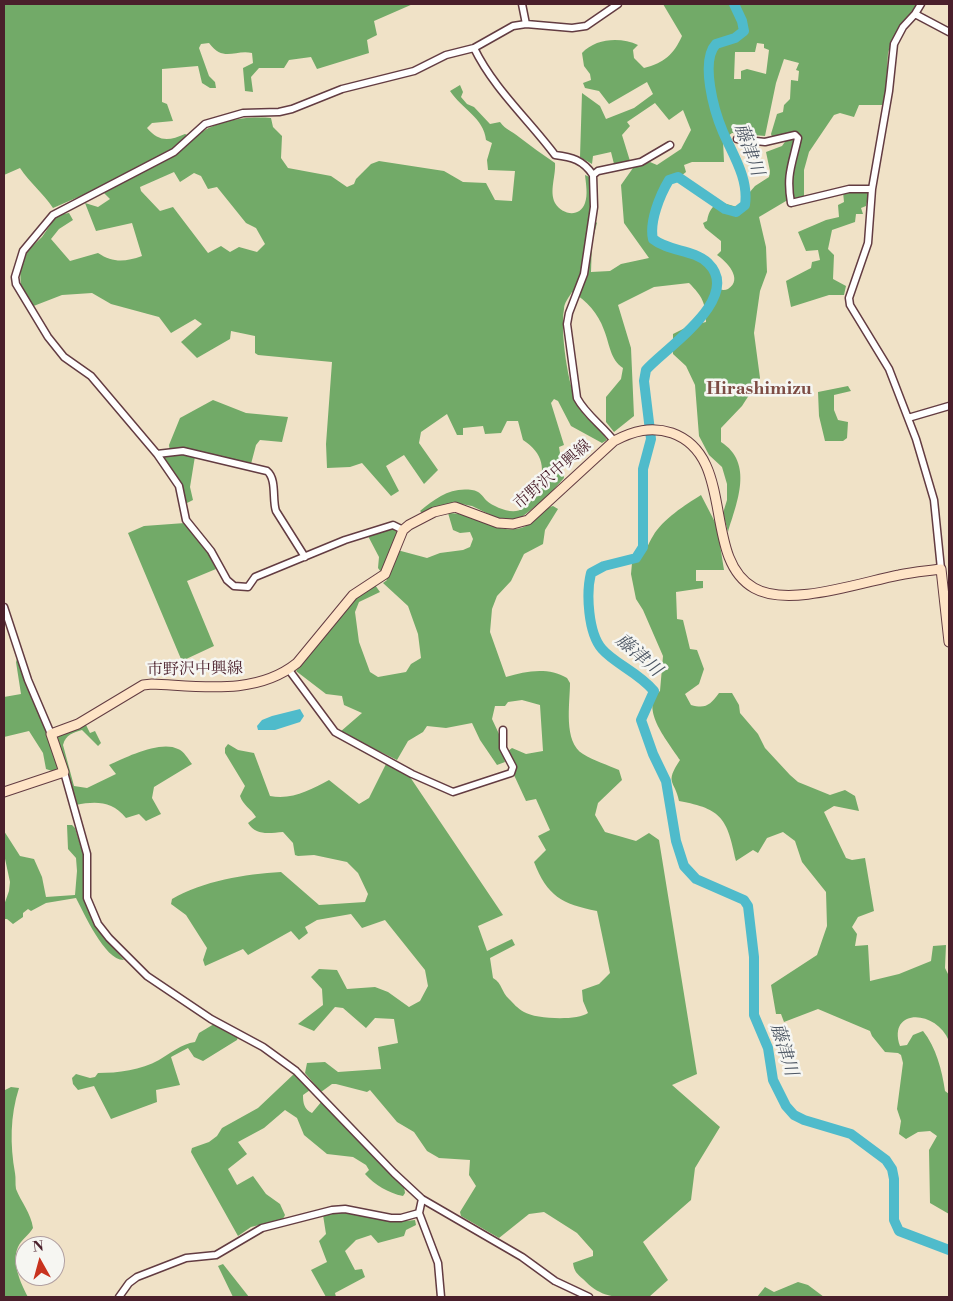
<!DOCTYPE html>
<meta charset="utf-8">
<style>
body{margin:0}
#map{position:relative;width:953px;height:1301px;overflow:hidden;background:#f0e2c7;font-family:"Libre Bodoni",serif}
canvas{display:block}
.frame{position:absolute;inset:0;border:5px solid #4a1f2b;pointer-events:none}
.north{position:absolute;left:15px;top:1236px;width:50px;height:50px;box-sizing:border-box;background:#f6f6f2;border:1px solid #b1a0a2;border-radius:50%;rotate:353deg;font-size:14px;font-weight:700;line-height:20px;text-align:center;color:#4a1f2b}
.north::after{content:'';display:block;margin:auto;width:18px;height:22px;background:#c8321e;clip-path:polygon(50% 0,100% 100%,50% 72%,0 100%)}
</style>
<div id="map">
<canvas width="953" height="1301"></canvas>
<div class="frame"></div>
<div class="north">N</div>
</div>
<script>
const ctx = document.querySelector('canvas').getContext('2d');
ctx.lineJoin = 'round';
function fill(path, color) { ctx.fillStyle = color; ctx.fill(path, 'evenodd'); }
function strokePath(path, color, width, dash) { ctx.strokeStyle = color; ctx.lineWidth = width; ctx.lineCap = dash ? 'butt' : 'round'; ctx.setLineDash(dash || []); ctx.stroke(path); }
function write(font, color, halo, rows, align = 'center') {
  ctx.font = font + ' "Libre Bodoni","Noto Serif JP",serif'; ctx.lineWidth = 5; ctx.setLineDash([]); ctx.textBaseline = 'middle'; ctx.strokeStyle = halo; ctx.fillStyle = color; for (const [text, x, y, turn = 0] of rows) {
    ctx.save(); ctx.translate(x, y); ctx.rotate((+turn || 0) * Math.PI / 180); ctx.textAlign = isNaN(turn) ? turn : align; if (halo) ctx.strokeText(text, 0, 0); ctx.fillText(text, 0, 0); ctx.restore();
  }
}
fill(new Path2D(`
 M4,4H413L374,21L377,35L367,40L369,53L317,69L311,57L289,60L284,68H259L251,77L253,92L245,91L243,68L253,63L252,53C235,49 224,63 209,43L201,44L199,48L209,76L215,82L216,88H210L202,83L198,66L162,69V102L167,104L173,121L152,123L147,128C159,142 169,141 185,134L194,138C214,120 246,116 271,118L273,127L282,136L281,158L288,168L331,176L347,187L354,184L356,179L371,164L379,161L444,171L463,182L486,183L495,200L512,201L515,171L488,170L487,160L492,143L486,140C484,118 461,108 450,91L460,85L463,92L461,97L467,104L474,107L490,124L500,122C506,130 512,131 519,137C531,146 543,155 555,163C556,176 549,191 555,203C562,215 580,218 585,203C588,195 586,184 585,175L592,178L590,216L597,223L592,242L591,272L610,271L621,264L649,258L624,223L621,185L633,168L650,162L657,165L681,149L691,130L683,110L669,120L655,103L627,122L630,126L622,135L630,161L614,164L611,152L593,156L592,164L580,157L582,93L600,106L606,119L634,108L653,94L647,82L609,104L599,91L585,88L583,83L591,80L590,74L584,66L582,53C596,38 621,37 638,45L633,50L634,58L644,68C664,63 674,54 682,36L663,4H917L892,40L888,53L885,105H859L854,117L840,113L834,115L809,152L804,170V196L786,201L759,217L766,247L767,272L760,291L754,333L760,378L742,406L721,428V442C754,463 737,502 728,532L723,513L727,500V484L722,467L709,455L699,436L695,385L686,366L673,354V334L689,326L706,322C706,303 702,296 689,283L654,287L618,305L631,348L634,416L614,432L606,422V397L621,379L623,368C610,359 610,345 604,330C598,313 587,301 572,292C569,297 564,303 564,309C560,332 568,388 579,408C586,420 600,427 607,440L602,443L571,426L558,401L554,399L551,403L564,445L559,447L564,478L546,498L518,520L499,519L472,506L456,503L423,514L420,511C436,498 450,487 472,490C480,491 482,496 487,501C494,507 514,516 523,508C526,505 527,498 528,494L536,491C547,470 543,453 523,440L518,421H507L501,433L485,434L483,426L463,428V435H457L447,414L421,432L419,443L438,470L424,484L404,455L386,466L399,491L391,496L362,463L350,467L327,468L326,444L332,362L258,355L255,353V336L231,331L230,339L197,358L181,342L202,324L195,319L171,333L159,317L111,304L92,293L62,295L31,307L21,288L20,269L25,253L42,237L57,215L69,213L73,220L59,229L51,239L70,261L98,253C113,263 125,262 142,256L132,223L96,231L85,203L98,207L110,199L99,188L53,208C43,193 30,183 20,168L4,175ZM757,43L764,44V48L769,50L766,74L747,69L741,71V79H734L735,52H755ZM784,59L799,63L796,70L799,71L798,81L791,80L790,99L784,105L783,112L777,114L771,134L772,137L786,134L787,139L782,146L766,152L770,171L769,177L755,186L737,207L720,202C711,207 709,211 707,221L703,223L705,228L721,241V251L717,255C726,261 744,279 728,289C724,291 719,289 715,289C714,255 683,253 655,244C644,230 660,172 681,176L686,172L684,165L692,162H724L723,140L732,133L765,136L776,83ZM174,172L180,182L194,173L201,176L208,189L217,187L246,223L256,228L265,244L257,252L239,247L230,252L221,246L208,253L173,207L160,211L141,191L140,187Z
 M855,190L869,192L866,206L861,208L863,214H856L855,222L832,230L828,249L834,255L833,279L846,286L844,295H829L791,307L786,281L811,268L812,262L820,260L818,250L806,251L798,232L826,220L839,217L838,205L844,202L843,192Z
 M848,386L851,391L834,395V410L838,420L848,422L847,438L843,441H825L819,416L818,392Z
 M213,400L246,413L288,417L282,442L260,440L256,445L251,464L196,450L190,487L193,500L185,504L161,455L170,453L169,445L180,418Z
 M701,495L717,526L724,570H696V581H703V588L676,592L677,619L683,620L690,649L697,650L704,669L699,684L685,694L691,705C706,709 710,705 719,693H732L739,705L740,713L758,734L765,748L790,775L798,782L830,795L845,790L855,796L859,811L834,806L824,812L846,858L852,860L865,858L874,911L858,917L852,927L857,934L855,946L868,945L870,981L899,974L931,961L933,946L946,945L945,968L949,976V1041C936,1009 887,1008 900,1046L907,1045L913,1035L923,1031C936,1047 942,1070 945,1091L949,1094V1214L930,1203L929,1150L937,1136L930,1131L918,1132L906,1139L899,1134L901,1121L897,1109L903,1063L901,1055L898,1053L885,1052L872,1036L870,1031L818,1009L784,1022L781,1014H776L771,985L817,955L827,926L826,892L802,862L795,841L783,832L767,838L758,853L753,850L736,861C727,819 723,809 679,801C675,780 664,784 680,760C670,744 638,708 660,691L663,656L643,610L636,599L631,574L632,563C647,554 645,549 653,536C663,519 685,505 701,495Z
 M553,506L558,509L545,530L543,544L524,554L511,581L497,596L492,609L490,632L506,677C526,671 548,667 567,678L570,683C570,704 563,742 583,754C594,761 608,765 619,770L622,780L598,803L595,815L605,832L636,841L649,833L659,840L697,1074L672,1085L720,1127L695,1168L691,1200L643,1242L668,1280L649,1297C620,1297 604,1301 583,1279C577,1274 574,1271 573,1263L593,1256V1251L577,1233L544,1212L529,1214L499,1238L461,1216L460,1212L476,1186L469,1175L470,1160L439,1158L427,1151L414,1132L397,1122L370,1090L367,1092L336,1084H332L321,1092L305,1073L307,1063L325,1062L338,1072L381,1069L378,1047L398,1043L394,1019L375,1018L366,1028L343,1008L335,1007L314,1031L298,1024L323,1005L322,989L311,977L319,969L337,970L347,989L375,987L388,992L409,1007L420,1001L428,986L425,970L385,920L362,928L351,914L317,920L305,927L308,933L299,940L291,931L248,955L243,949L205,966L203,960L207,948L186,915L171,904L172,899C203,881 245,874 281,872L319,905L365,902L368,894L358,873L347,862L314,855L298,856L295,855L293,843L283,832C269,833 256,836 248,823L256,817C251,809 243,805 240,796L245,786L225,753V748L228,744L238,750L254,753L270,796C293,800 310,790 329,780L359,804L369,798L386,764L410,777L503,915L478,926L487,951L512,939L515,945L490,958L493,978C503,984 501,992 509,999C513,1003 518,1009 524,1012C535,1019 577,1021 588,1013L583,1001L582,990L599,984L610,973L597,911C562,904 547,896 534,862L546,850L538,836L550,830L536,799L526,801L514,775L517,767L508,751L512,748L526,754L543,751L540,705L522,700L508,702L505,706H495L492,719L499,734L505,762L497,765L480,740L472,723L446,728L427,726L423,732L408,741L397,760L340,732L362,713L344,705L342,696L326,694L296,671L356,596L375,585L380,592L359,602L355,612L359,642L370,672L378,677L406,672L411,664L421,658L418,634L408,606L383,583L387,580L378,568L379,557L368,536L391,528L397,532L392,551H401L427,558L440,553L463,550L470,547L473,539L470,532L460,533L453,530L448,513C472,512 497,535 521,528C534,525 540,509 553,506Z
 M185,523L208,552L216,569L187,581L214,646L184,660L181,659L128,533L144,526Z
 M18,656L59,768L55,772L46,769L43,753L29,731L4,737V697L21,694L16,662Z
 M85,723L90,733L95,731L101,743L98,746L82,730C73,733 66,734 63,745L74,786L87,788L116,774L109,765C126,757 161,740 178,749C184,751 188,759 192,764L154,787L152,798L161,814L146,821L139,814L126,818C112,801 96,801 76,805L52,736Z
 M67,825H72L75,828L83,854L85,902L102,935L124,960C105,961 84,913 76,898L46,903L31,911L28,909L23,913V917L13,924L7,919H4V905L9,891L10,882L4,854V831L20,856L34,859L42,877L46,897L75,895L77,871L76,858L68,849Z
 M214,1024L238,1037L237,1040L203,1061L194,1057L188,1048L171,1057L180,1085L156,1090L157,1102L111,1119L94,1086L78,1090L73,1084L72,1078L76,1074L90,1078L95,1077L98,1073C118,1073 141,1070 159,1060C171,1053 181,1044 195,1042L199,1033Z
 M295,1073L310,1090L303,1095C303,1103 304,1109 312,1113L322,1101L404,1186L405,1193L403,1196C388,1193 375,1185 365,1174L369,1170L366,1165L353,1157L327,1154L304,1135L297,1118L285,1110L264,1128L238,1142L247,1154L228,1169L237,1185L253,1176L266,1194L280,1204L285,1215L283,1219L251,1227L238,1236L191,1152L192,1148L209,1142L217,1136L222,1128L258,1108Z
 M11,1087L19,1088C10,1116 10,1145 15,1173C16,1178 15,1184 16,1189C21,1202 31,1213 33,1228C29,1235 21,1240 18,1247C11,1262 21,1284 28,1297H4V1112L5,1090Z
 M334,1212C361,1211 387,1225 415,1220L416,1225L406,1230L404,1236L378,1243L371,1235L356,1240L345,1251L355,1270L362,1269L365,1277L335,1293L336,1297H326L311,1270L327,1262L319,1241L326,1234L323,1215Z
 M223,1264L249,1297H233L218,1266Z
 M798,1282L808,1285L824,1297H757L765,1287L774,1292Z`), '#72aa68');
fill(new Path2D(`
 M300,709L304,716L300,722L275,730H258L257,726L262,720L272,716Z`), '#4fbbcb');
strokePath(new Path2D(`
 M734,4L742,21L744,31L735,38L716,44C700,61 714,111 723,132C733,155 749,179 745,205L736,212L725,209L678,177L669,180C660,195 649,222 653,239C669,252 693,249 708,263C744,298 664,349 646,370L644,381L651,439L643,469V547L636,558L604,566L591,573C586,593 588,633 602,649C615,664 638,672 654,691L641,720L653,754L666,781L676,841L684,866L696,879L744,900L748,906L754,957V1015L768,1048L773,1080L786,1106L794,1115L804,1120L851,1134L886,1160L892,1169L894,1179V1220L899,1231L949,1250`), '#4fbbcb', 10);
const street = new Path2D(`
 M522,4L526,24
 M921,4L915,14L903,27L894,44L889,91L872,189L868,243L849,298L850,305L889,369L916,439L934,500L941,569
 M915,14L949,32
 M474,48C494,89 528,119 555,155C572,157 583,160 593,175L594,207L584,274L569,313L567,324L577,398C586,415 603,426 614,441
 M737,139L765,142L795,135L798,138C792,165 786,175 791,203L849,189H872
 M593,175L598,171L641,162L670,145
 M908,418L949,406
 M157,454L183,451L267,471C277,479 272,500 276,511L305,557
 M403,530L393,525L345,540L255,577L248,587L234,586L227,580L211,551L186,520L179,486L157,454L91,376L64,357L48,337L16,284L15,277L23,251L53,215L174,152L205,124L243,113L279,112L292,109L342,89L414,71L446,55L474,48L513,26L526,24L572,28L586,26L618,4
 M4,607L28,680L51,734
 M289,670L335,732L412,774L453,792L511,773L513,767L503,748V730
 M64,772L87,854V898L98,924L109,938L147,976L211,1019L263,1047L296,1071L394,1173L422,1199L522,1257L555,1281L589,1297
 M422,1199L419,1213L438,1263L441,1297
 M119,1297L129,1283L137,1277L186,1258L216,1255L262,1228L332,1210L345,1209L391,1218H401L419,1213`);
const secondary = new Path2D(`
 M4,792L64,772L51,734L78,724L143,685L152,684C200,686 256,696 297,663L353,595L385,574L403,530L409,525L434,512L455,507L498,523L513,524L528,520L614,441C633,431 651,426 672,433C737,456 701,558 754,588C788,608 862,582 899,575C913,572 927,571 941,569L949,642`);
strokePath(street, '#633c42', 9);
strokePath(secondary, '#633c42', 11);
strokePath(street, '#fff', 6);
strokePath(secondary, '#fee4c6', 9);
write('16px', '#4a1f2b', '#f6f6f2', [
 ["市野沢中興線",553,475,-41],
 ["市野沢中興線",195,670,-1]
]);
write('italic 18px', '#4c5663', '#f6f6f2', [
 ["藤津川",748,150,70],
 ["藤津川",638,656,41],
 ["藤津川",783,1050,73]
]);
write('bold 18px', '#7d4c44', '#f6f6f2', [
 ["Hirashimizu",759,390]
]);
</script>
